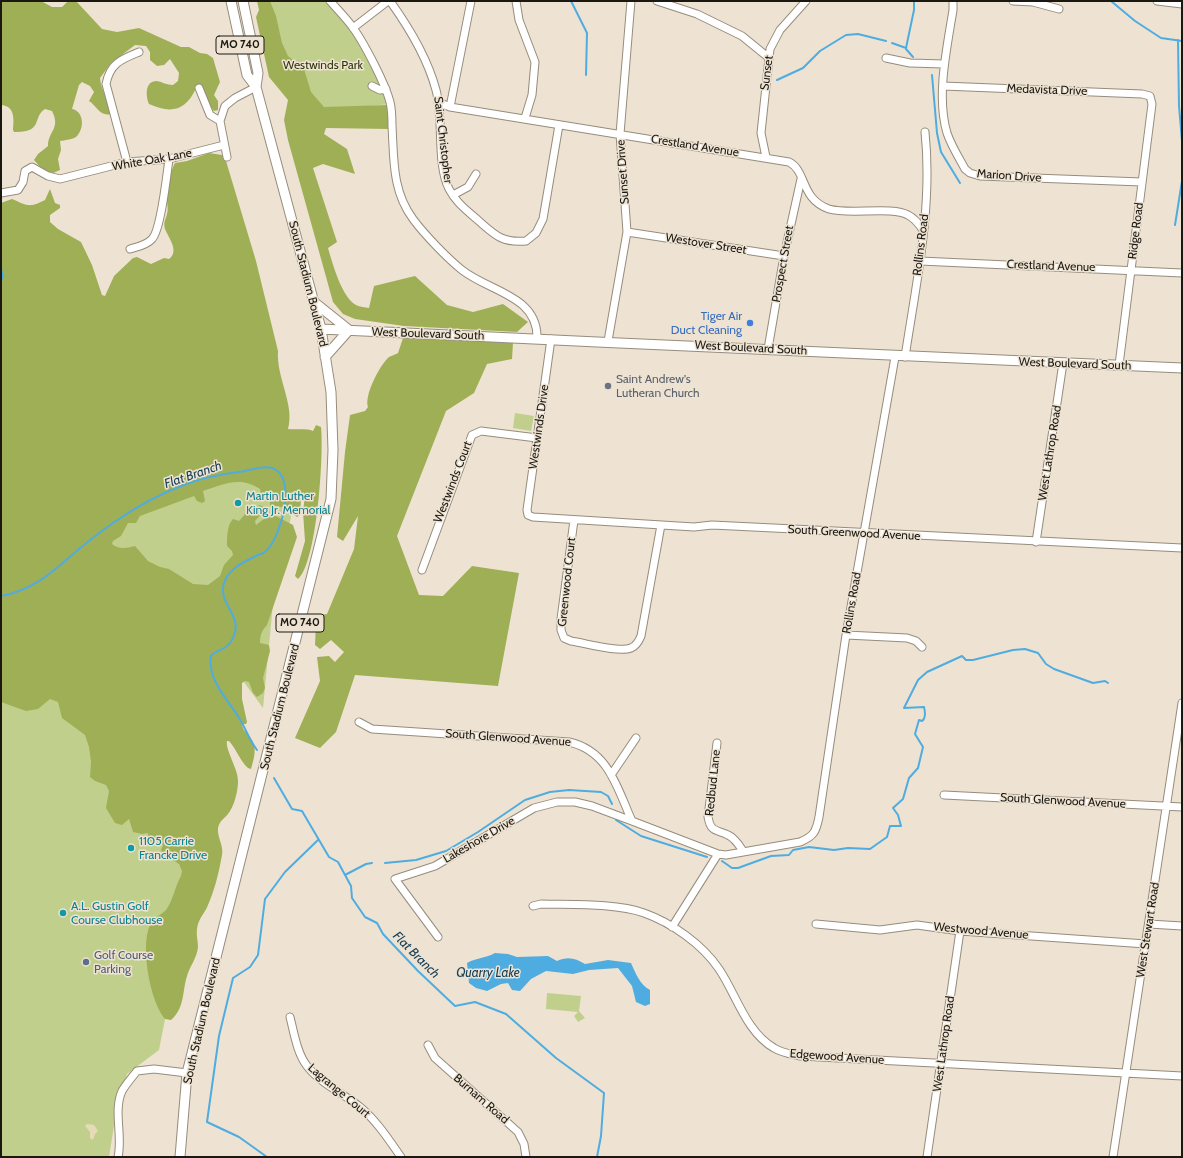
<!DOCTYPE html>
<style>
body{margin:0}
#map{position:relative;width:1183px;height:1158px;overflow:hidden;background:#eee3d2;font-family:Cabin,sans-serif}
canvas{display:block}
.frame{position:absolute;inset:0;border:2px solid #1b1812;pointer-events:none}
</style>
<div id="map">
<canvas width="1183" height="1158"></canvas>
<div class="frame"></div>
</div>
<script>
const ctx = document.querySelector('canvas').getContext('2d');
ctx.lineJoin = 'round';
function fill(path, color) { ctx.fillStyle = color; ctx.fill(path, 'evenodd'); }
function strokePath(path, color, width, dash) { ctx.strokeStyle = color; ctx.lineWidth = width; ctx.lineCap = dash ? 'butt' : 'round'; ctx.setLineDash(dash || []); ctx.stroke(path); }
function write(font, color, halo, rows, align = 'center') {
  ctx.font = font + ' Cabin,sans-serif'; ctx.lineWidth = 3; ctx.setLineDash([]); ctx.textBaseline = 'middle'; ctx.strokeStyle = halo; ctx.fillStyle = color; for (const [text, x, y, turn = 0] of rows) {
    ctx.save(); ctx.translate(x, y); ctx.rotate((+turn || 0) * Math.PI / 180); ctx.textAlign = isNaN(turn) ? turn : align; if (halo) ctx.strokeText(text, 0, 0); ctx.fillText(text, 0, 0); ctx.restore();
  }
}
fill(new Path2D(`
 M265,1H330L353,28L391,104L294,113Z
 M515,413L534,416L531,431L513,428Z
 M248,471L285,499L291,517L274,593L263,708L235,670L93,537L108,527Z
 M1,679L73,706L179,850L189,883L182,932L159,1050L127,1074L116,1113L109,1157H1Z
 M547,993L581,996L579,1011L585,1018L578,1022L574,1016L578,1012L546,1009Z`), '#c1cf8c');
fill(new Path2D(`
 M1,1H41L52,7H62L68,1H76L102,29L117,32L139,28L181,47H189L200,53L207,54L213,58L220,82L214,95L218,101V110L214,111L196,88C186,111 171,114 149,104C146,97 144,81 157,81C162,82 167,85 173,85L178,81L179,73L170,59L164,65L157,66L150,60V52L146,46L135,45L111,63L100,78C101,93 110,99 111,114C100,117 97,106 89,101L94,92L90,86L82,82L79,85L72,109C84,111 85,129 76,137C71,140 65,140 60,141L61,150L58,159L60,170L53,173L43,170L34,160L38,154L48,146C48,131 61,129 52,111L45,109C32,117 44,133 14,132L13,130C14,119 15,106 1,105Z
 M257,1H270L276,16L282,43L288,56L304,69L311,92L324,107L388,105L389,129L326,128L324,134L347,149L355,174L323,164L313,168L337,242L328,248C332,262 342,298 356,305C360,307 365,307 369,308L374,286L415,276L447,305L473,312L503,304L528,322L517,332L404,326L355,319L343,314L333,302L288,140L284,120L288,100L269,77L256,17L259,10Z
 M209,153L222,155L226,161L256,261L278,351C276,377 295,405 288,429C295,430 307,428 313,431L316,425L321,427C324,453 317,563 298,579L295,576L305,541L303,512L305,495L303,492L301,500L300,515L297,517C287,511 284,504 270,507V502L267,500L262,499L260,489C239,476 225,484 203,491L205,501L202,503L197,501L194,496L140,516L136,523H128L121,536L113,541L112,544C120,550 126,548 135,546L148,561L160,567L169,569L193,584L208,585L220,576L224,565L233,555L232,551L227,546C227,537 227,525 233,519L239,521L246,513L260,505L263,507L264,511L255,521L256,525L269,515L276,516L293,525L297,537L267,625C262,630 260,635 260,643L269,645L270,651L263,678L265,688L263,693L257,697L253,693L249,682L245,681L242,683V699L247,722L246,724H242C243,731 246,732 250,737C258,747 254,758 251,769L248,768C240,761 237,750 229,741H227C225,750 239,770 238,782C238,791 234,807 228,814C224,819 220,820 218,828C217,837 224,846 222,855C219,872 215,889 208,905C205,913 198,919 197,929C196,935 198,941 198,947C197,958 190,966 187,976C182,992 185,1008 171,1020L165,1019C150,1002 140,946 150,925C153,918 161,915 166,910C173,901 175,886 181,876L182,871L179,864C172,859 166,858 161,850L163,845L161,843H154L149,840L148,833L142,834L133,832L129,819L122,825L115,823L106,808L109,791L106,785L95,781L90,777L91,762L89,747L85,735L62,718L58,702L50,699L38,709L26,711L1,702V203L12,199C28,206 29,208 45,200L50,189L55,203L60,205V208L50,215V222L58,229L81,242L92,265L102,295L105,296L114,276L133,258L137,257L151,264L164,258L169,259C180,251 168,237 165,229C163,222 166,219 167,214C169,208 166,201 167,195C168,184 170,172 175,163L187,161Z
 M403,338L513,343L512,359L487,364L474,393L446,411L397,536L419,595L443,596L472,566L519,573L498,686L355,675L336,732L320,748L295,738L320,681L317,657L329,656L335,662L344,652L331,640L320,649L315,645L316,623L321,615L327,614L354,549L358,516L343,541L337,537L345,452L350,415L365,411L368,407C364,396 379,367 387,359C389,356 395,355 398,353Z`), '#9faf56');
fill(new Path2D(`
 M87,1124L94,1125L98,1131L95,1134L93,1140L90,1138V1132L85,1126Z`), '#e5dbb6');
fill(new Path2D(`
 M495,953L508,954L517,957L548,956L557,961C567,956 576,958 585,964L608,960L631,963C635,972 640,985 650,990V1004L645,1006L636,1002L632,986L618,968L589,970L573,974L546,971L531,979L520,991L512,990L508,983L501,984L487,991L476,988L469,983L467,963C476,958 486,958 495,953Z`), '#4face0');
strokePath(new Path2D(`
 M571,1L587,33L586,75
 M1111,1L1135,21L1161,38L1182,41
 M1178,40L1179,106L1182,141
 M892,43L906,48L914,10V1
 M906,49L913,57
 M932,75L937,133L941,152L960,183
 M777,80L803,68L820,51L846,35L858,34L886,41
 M1175,225L1182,181
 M1,269L3,277L1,280
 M1,596C42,589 63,560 94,537C135,505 186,477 239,472C249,471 262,465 272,468C298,476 281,538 266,551C263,554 260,554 258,555C244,562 229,568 224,583C217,606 248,617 230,643C225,650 216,650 211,656C207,682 231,702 242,723C247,732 250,741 257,750
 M274,778L292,809L302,811L329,857L338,862L351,886L352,898L365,917L377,923L383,934L418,971L455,1006L475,1002L506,1014L556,1058L604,1093L601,1136L597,1157
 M616,820L641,836L707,857
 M722,861L732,868H738L771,856L789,855L793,850L809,847L834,850L848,848L870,849L887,837L890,826H901L898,815L893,808L903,799L909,778L918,768L923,747L915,734L919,720L922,721C926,718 925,711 924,707L904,708L918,680L927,672L962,656L966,660H973L1013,650L1025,649L1038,653L1046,664L1054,669L1093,683L1105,681L1108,683
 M385,863L416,860L446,851L478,832L525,800L550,792L569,790L601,792L608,796L612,804
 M345,875L366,864L372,863
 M267,1157L239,1137L207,1122L219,1036L233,978L250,967L258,955L265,899L285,872L318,840`), '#4face0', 2);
const minor = new Path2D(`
 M330,1C338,10 347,19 354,29C365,45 385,83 390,102C392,110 392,119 392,126C394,159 392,191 413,219C424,234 447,258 462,270C490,292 538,296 537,338
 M390,1C408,26 428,60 436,90C444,119 436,163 449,189C456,203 469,212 480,222C496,236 503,243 526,241L536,233L543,219L559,125
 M516,1L519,20L535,62L532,95L525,118
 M657,1L697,14L742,36L769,58
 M953,1V10C947,48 936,96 947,133C951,145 959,158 965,169L970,173L980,176L1142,182
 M1013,1L1033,2L1059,9
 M1157,1L1182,4
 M353,28L388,1
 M886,58L910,63L944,64
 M372,86L380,90L386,89
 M943,86L1142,94L1150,96L1152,104L1119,365
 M199,88L210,115L220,121L227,157
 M438,102L450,107L789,162C807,171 800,199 829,209C849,215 892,206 908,215C914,218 919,224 923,230
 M450,107L471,1
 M220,121L225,106L235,98L256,87
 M766,157L761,133L770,49L780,30L806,1
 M127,162L106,84C110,63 122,59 139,52
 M1,193L18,190L23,182L25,171L32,167L48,176L60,179L127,162L169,159L224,145
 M453,195L468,187L476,174
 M627,232L784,256
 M130,249C137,247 147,245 152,239C161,230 167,173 169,159
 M920,261L1182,273
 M551,339L527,510L528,515L533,517L694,527L712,525L1182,548
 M608,341L627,232L620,134L631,1
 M768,349L784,256L801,179
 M905,357C916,284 933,207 925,132
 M574,520L561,619V630L564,638L571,641C585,643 619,653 631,648C636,646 639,641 641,636L661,525
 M1036,542L1063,363
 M422,570L472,435L481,431L537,438
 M846,635L907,638L916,641L922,647
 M359,722L372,729L569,742C609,751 617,788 632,821L718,854L726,855L800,842C814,836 816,832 819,817L846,635L895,357
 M717,743L708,817C711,833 716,829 728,835C735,838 739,845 743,851
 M611,775L636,738
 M944,795L1182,807
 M533,906L541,904C571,905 616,903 644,913C672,923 702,944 719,969C736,994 746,1032 774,1048C782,1053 791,1054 800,1056L1182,1076
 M816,924L880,930L917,925L960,931L1146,944
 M1149,924L1182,926
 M672,927L718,854
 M438,937L395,879L435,866L534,808L557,802H575L592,806L632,821
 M290,1017C294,1033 297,1053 307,1066C320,1083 344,1094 360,1107C377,1121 389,1140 401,1157
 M428,1045L435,1058L518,1132L524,1144L526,1157
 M118,1157C123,1136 113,1111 122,1091C126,1084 132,1077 137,1071L154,1069L187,1073
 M927,1157L960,931
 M1113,1157L1182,703`);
const major = new Path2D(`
 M243,1L258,73L256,87
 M314,302L349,330L325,357
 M321,329C608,342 895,357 1182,368
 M180,1157L187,1073L331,499L333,450L331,392L321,329L256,87L247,75L231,1`);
strokePath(minor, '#968c7d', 9);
strokePath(major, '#968c7d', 11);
strokePath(minor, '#fff', 7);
strokePath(major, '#fff', 9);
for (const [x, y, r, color] of [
 [750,323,4,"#3f7fe0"],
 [608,386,4,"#6b7280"],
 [238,503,4,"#0f9aa8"],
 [131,848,4,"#0f9aa8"],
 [63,913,4,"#0f9aa8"],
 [86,962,4,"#5c6f8a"]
]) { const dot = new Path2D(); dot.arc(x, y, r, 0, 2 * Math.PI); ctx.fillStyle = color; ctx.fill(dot); strokePath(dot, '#eee3d2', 1.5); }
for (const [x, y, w] of [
 [240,45,48],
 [300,623,48]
]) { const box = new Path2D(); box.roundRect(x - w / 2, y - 9, w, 18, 3); ctx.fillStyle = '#eee3d2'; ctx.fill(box); strokePath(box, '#1b1812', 1); }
write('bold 11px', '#1b1812', null, [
 ["MO 740",240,45],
 ["MO 740",300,623]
]);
write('12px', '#303610', '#eee3d2', [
 ["Westwinds Park",323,65]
]);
write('12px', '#1b1812', '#eee3d2', [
 ["Sunset",767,73,-83],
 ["Medavista Drive",1047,90,2],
 ["Saint Christopher",443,140,83],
 ["Crestland Avenue",695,146,9],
 ["White Oak Lane",152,160,-10],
 ["Sunset Drive",623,172,-94],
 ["Marion Drive",1009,176,4],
 ["Ridge Road",1136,231,-83],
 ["Westover Street",706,244,9],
 ["Rollins Road",921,245,-83],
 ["Prospect Street",783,264,-80],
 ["Crestland Avenue",1051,266,2],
 ["South Stadium Boulevard",308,284,76],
 ["West Boulevard South",428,334,2],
 ["West Boulevard South",751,348,3],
 ["West Boulevard South",1075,364,2],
 ["Westwinds Drive",539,427,-82],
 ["West Lathrop Road",1050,453,-81],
 ["Westwinds Court",453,482,-69],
 ["South Greenwood Avenue",854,533,3],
 ["Greenwood Court",567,582,-84],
 ["Rollins Road",852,603,-80],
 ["South Stadium Boulevard",280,707,-76],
 ["South Glenwood Avenue",508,738,4],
 ["Redbud Lane",713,783,-84],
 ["South Glenwood Avenue",1063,801,3],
 ["Lakeshore Drive",479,840,-30],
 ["West Stewart Road",1148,930,-81],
 ["Westwood Avenue",981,931,5],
 ["South Stadium Boulevard",202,1021,-77],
 ["West Lathrop Road",944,1044,-82],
 ["Edgewood Avenue",837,1057,4],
 ["Lagrange Court",339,1091,40],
 ["Burnam Road",481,1099,41]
]);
write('12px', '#366cbe', '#eee3d2', [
 ["Tiger Air",742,316],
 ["Duct Cleaning",742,330]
], 'right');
write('12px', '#5b616d', '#eee3d2', [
 ["Saint Andrew's",616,379],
 ["Lutheran Church",616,393]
], 'left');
write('12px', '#0d838f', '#eee3d2', [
 ["Martin Luther",246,496],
 ["King Jr. Memorial",246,510],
 ["1105 Carrie",139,841],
 ["Francke Drive",139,855],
 ["A.L. Gustin Golf",71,906],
 ["Course Clubhouse",71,920]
], 'left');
write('12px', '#4e5e75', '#eee3d2', [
 ["Golf Course",94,955],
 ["Parking",94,969]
], 'left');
write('italic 13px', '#194157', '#eee3d2', [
 ["Flat Branch",193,475,-19],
 ["Flat Branch",416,955,45],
 ["Quarry Lake",488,973]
]);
</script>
